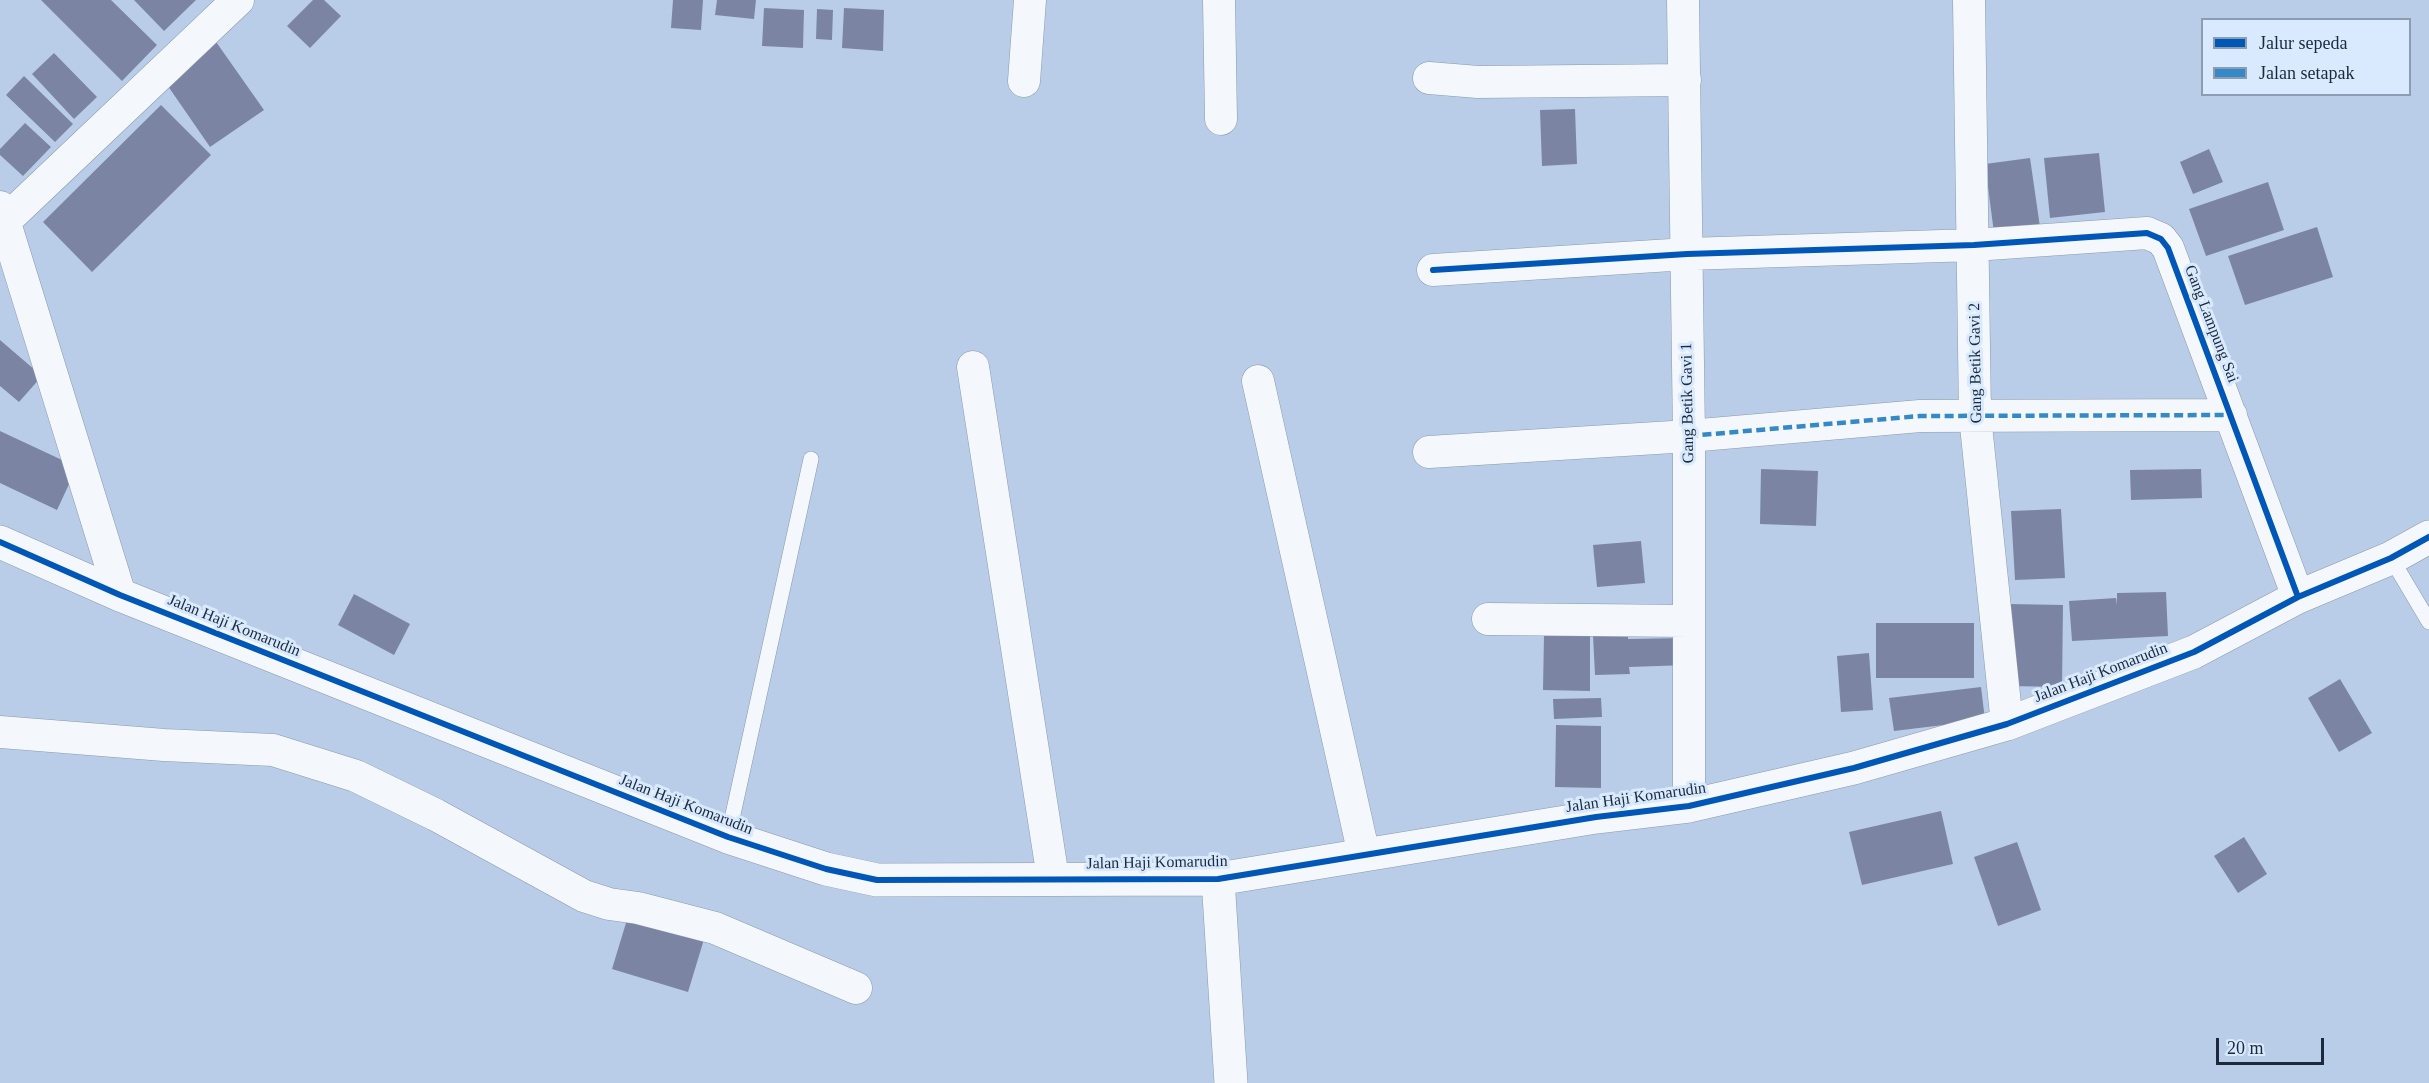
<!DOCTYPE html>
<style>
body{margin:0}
#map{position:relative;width:2429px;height:1083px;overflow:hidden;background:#b9cde8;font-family:"Times New Roman",serif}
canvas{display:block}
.legend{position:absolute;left:2201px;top:18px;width:210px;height:78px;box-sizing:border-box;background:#daeafe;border:2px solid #8d9db0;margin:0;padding:8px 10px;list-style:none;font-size:18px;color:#1a293c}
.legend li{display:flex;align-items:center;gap:12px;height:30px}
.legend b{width:30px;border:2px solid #8d9db0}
.scale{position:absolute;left:2216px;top:1038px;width:108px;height:27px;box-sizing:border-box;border:3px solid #1a293c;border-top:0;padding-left:8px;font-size:18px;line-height:21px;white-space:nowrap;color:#1a293c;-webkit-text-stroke:4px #daeafe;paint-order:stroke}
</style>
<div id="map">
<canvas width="2429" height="1083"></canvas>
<ul class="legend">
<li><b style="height:8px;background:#0057b8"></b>Jalur sepeda</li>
<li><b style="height:8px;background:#3689c7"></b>Jalan setapak</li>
</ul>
<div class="scale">20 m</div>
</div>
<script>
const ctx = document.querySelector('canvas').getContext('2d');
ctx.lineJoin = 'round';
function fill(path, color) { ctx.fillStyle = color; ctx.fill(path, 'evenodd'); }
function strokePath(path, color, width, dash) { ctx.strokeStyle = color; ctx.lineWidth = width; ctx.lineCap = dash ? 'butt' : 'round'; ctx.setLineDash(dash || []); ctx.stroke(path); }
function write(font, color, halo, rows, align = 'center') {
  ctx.font = font + ' "Times New Roman",serif'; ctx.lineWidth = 6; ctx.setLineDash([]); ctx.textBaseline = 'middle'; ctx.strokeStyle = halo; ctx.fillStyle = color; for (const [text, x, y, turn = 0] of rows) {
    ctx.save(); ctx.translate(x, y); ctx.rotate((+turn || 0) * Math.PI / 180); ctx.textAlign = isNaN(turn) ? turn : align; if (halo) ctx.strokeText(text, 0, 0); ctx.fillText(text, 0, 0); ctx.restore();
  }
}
fill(new Path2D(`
 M41,0H111L157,45L122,81Z
 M134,0H196L164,31Z
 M313,0H324L341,16L310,48L287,26Z
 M673,0H703L701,30L671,28Z
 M717,0H756L754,19L715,15Z
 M764,8L804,10L803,48L762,46Z
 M844,8L884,10L883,51L842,48Z
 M817,9L833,10L832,40L816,39Z
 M214,39L264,110L210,147L161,76Z
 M54,53L97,97L74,119L32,74Z
 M24,76L73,124L55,142L6,95Z
 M161,105L211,155L92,272L43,222Z
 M1575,109L1577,164L1542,166L1540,110Z
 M25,123L51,147L23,176L0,155V149Z
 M2209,149L2223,182L2193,194L2180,162Z
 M2099,153L2105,212L2050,218L2044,158Z
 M2030,158L2040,227L1994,233L1985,164Z
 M2268,182L2284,230L2206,256L2189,209Z
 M2317,227L2333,277L2245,305L2228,256Z
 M0,340L42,376L19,402L0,386Z
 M0,431L77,467L57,510L0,483Z
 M1761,469L1818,471L1816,526L1760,524Z
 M2201,469L2202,498L2131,500L2130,470Z
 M2061,509L2065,578L2015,580L2011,511Z
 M1641,541L1645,583L1597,587L1593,545Z
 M2166,592L2168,636L2072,641L2069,601L2116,598L2117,605V593Z
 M354,594L410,624L394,655L338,625Z
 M2009,604L2063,605L2062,687L2008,686Z
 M1876,623H1974V678H1876Z
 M1628,634V639L1687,638L1688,665L1629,667L1630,674L1595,675L1593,635Z
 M1544,635L1590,636V691L1543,690Z
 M1869,653L1873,710L1841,712L1837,656Z
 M2340,679L2372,733L2339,752L2308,698Z
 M1981,687L1985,720L1894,731L1889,698Z
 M1601,698L1602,717L1554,719L1553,699Z
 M1556,725L1601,726V788L1555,787Z
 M1941,811L1953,864L1862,885L1849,832Z
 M2244,837L2267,874L2238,893L2214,856Z
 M2017,842L2041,910L1998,926L1974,857Z
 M629,913L705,936L688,992L612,969Z`), '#7c84a3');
const service = new Path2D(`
 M2391,558L2429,622
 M728,837L811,459`);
const minor = new Path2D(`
 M1219,0L1221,119
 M1683,0L1689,436V806
 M1969,0L1975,416L2007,724
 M1429,78L1478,82L1685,80
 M1024,81L1030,0
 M0,207L120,595
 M5,221L238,0
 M1433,270L1687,254L1974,245L2147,233L2161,239L2168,248L2298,597
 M973,367L1053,878
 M1258,381L1364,855
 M1429,452L1689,436L1920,416L2231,415
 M1488,619L1689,621
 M0,732L164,745L273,750L356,776L436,815L584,896L609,904L638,908L715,928L856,988`);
const tertiary = new Path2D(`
 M0,542L120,595L728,837L826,869L877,880L1218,879L1596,817L1689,806L1854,768L2007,724L2194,652L2298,597L2391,558L2429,537
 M1218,879L1231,1083`);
strokePath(service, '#8999ad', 16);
strokePath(minor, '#8999ad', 33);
strokePath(tertiary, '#8999ad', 34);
strokePath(service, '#f4f8fc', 15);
strokePath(minor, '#f4f8fc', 32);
strokePath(tertiary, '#f4f8fc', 33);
strokePath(new Path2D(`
 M1689,436L1920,416L2231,415`), '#3689c7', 4.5, [9, 4.5]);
strokePath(new Path2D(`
 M1433,270L1687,254L1974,245L2147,233L2161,239L2168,248L2298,597
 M0,542L120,595L728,837L826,869L877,880L1218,879L1596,817L1689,806L1854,768L2007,724L2194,652L2298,597L2391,558L2429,537`), '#0057b8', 6);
write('16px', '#1a293c', '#daeafe', [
 ["Gang Lampung Sai",2211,324,69],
 ["Gang Betik Gavi 2",1976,363,-91],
 ["Gang Betik Gavi 1",1688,403,-91],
 ["Jalan Haji Komarudin",234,626,22],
 ["Jalan Haji Komarudin",2101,673,-21],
 ["Jalan Haji Komarudin",1636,798,-8],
 ["Jalan Haji Komarudin",686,805,21],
 ["Jalan Haji Komarudin",1157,863,-1]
]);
</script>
